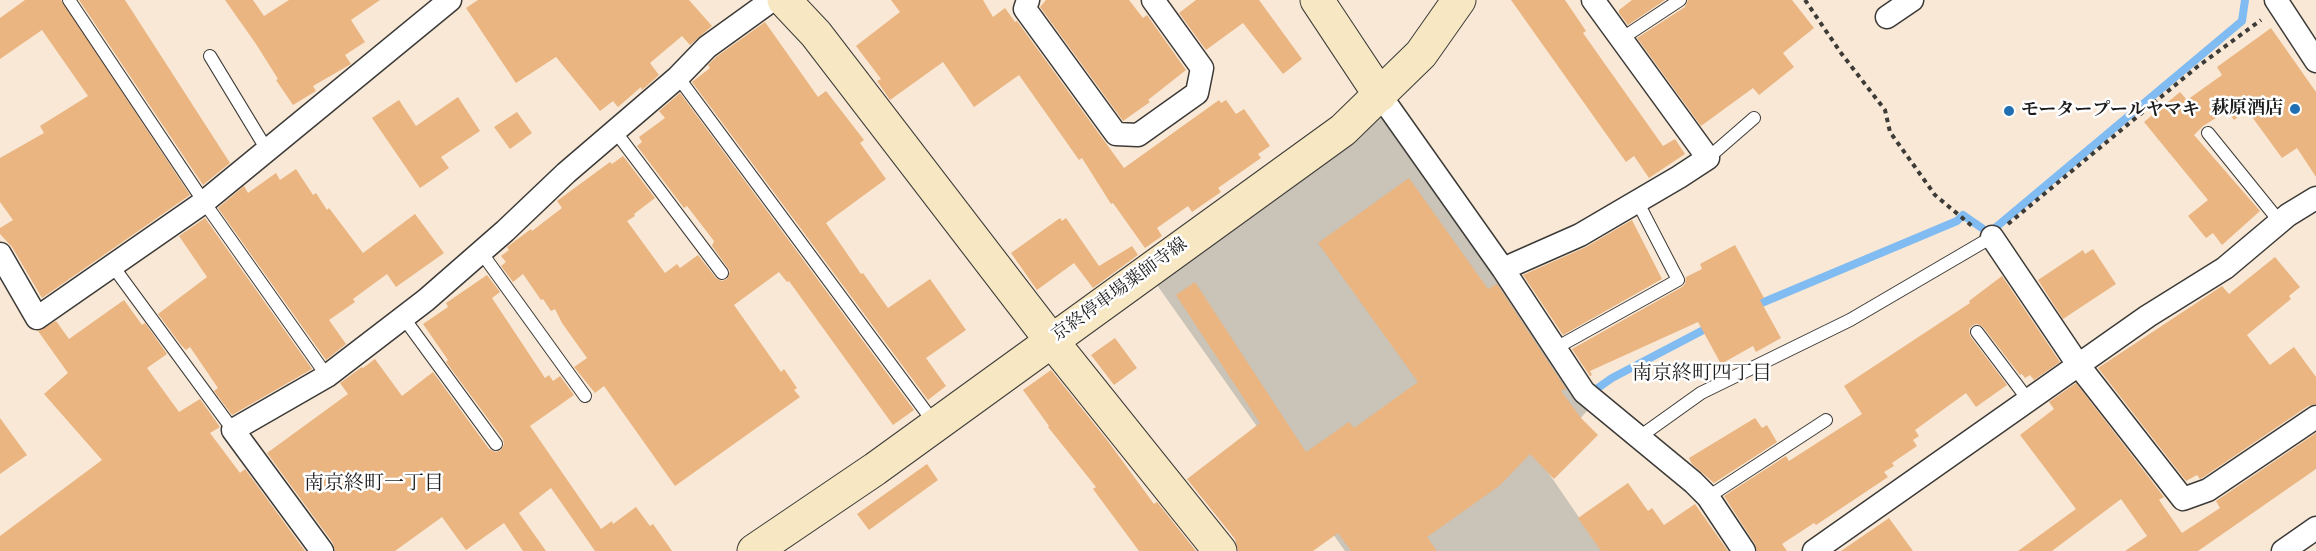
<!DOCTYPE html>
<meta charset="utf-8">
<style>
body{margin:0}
canvas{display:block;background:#f8e8d5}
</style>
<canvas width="2316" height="551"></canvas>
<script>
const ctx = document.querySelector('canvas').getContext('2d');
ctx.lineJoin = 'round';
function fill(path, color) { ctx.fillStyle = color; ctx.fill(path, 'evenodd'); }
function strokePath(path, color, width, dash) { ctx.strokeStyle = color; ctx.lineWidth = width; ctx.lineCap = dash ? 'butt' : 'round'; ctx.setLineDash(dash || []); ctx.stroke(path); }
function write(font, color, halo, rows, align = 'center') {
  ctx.font = font + ' "IM FELL Great Primer","Noto Serif JP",serif'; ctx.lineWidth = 5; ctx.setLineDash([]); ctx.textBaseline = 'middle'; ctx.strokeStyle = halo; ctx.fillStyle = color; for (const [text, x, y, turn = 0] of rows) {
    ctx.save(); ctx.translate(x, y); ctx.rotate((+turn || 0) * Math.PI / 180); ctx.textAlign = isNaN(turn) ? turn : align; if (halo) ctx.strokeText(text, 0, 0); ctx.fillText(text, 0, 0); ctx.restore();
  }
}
fill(new Path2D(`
 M1382,112L1587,411L1541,462L1602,551H1345L1157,285L1299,183Z`), '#c9c3b8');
strokePath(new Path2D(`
 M1752,307L1957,221L1963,215L1989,233L2242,21L2245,0
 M1595,390L1612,378L1711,326`), '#80bbf2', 8);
fill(new Path2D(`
 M25,0H61L190,195L42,298L12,247L0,234V228L13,220L0,202V158L44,133L40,126L88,96L42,30L0,59V18Z
 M79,0H125L230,163L203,185Z
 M225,0H253L264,16L289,0H380L351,20L365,42L345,55L351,64L313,86L316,91L293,105L276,80L278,79L256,44Z
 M478,0H689L712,26L690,45L682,36L650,63L659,75L642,90L641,87L618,107L613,101L600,111L556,57L516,83L466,8Z
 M891,0H983L993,17L1005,8L1015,22L1017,21L1124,168L1219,100L1221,103L1226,100L1236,114L1244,109L1270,146L1258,154L1261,158L1218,188L1221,192L1192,212L1188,206L1157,228L1162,236L1145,248L1113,203L1111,204L1082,158L1079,160L1019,75L974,107L943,62L890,100L877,81L881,79L856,46L900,12Z
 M1046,0H1129L1143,18L1147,15L1186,70L1148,100L1150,102L1123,121L1040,7Z
 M1196,0H1259L1302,59L1283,74L1243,23L1206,50L1179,13Z
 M1511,0H1565L1586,31L1583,33L1663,146L1675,139L1685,154L1649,178L1634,156L1626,162Z
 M1632,0H1665L1628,25L1619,13V10Z
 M1688,0H1792L1814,28L1783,53L1794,67L1759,95L1753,88L1701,126L1637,38L1685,7Z
 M765,22L818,97L826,91L864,140L860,143L886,179L826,223L861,274L863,273L888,308L930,279L966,330L926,358L946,386L928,400L692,82L710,68L708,65L716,57Z
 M2271,28L2316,92V177L2297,148L2282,158L2247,110L2234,120L2227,111L2203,126L2194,135L2260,211L2222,245L2213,233L2206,238L2188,216L2208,200L2144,122L2180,92L2187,100L2222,75L2217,67Z
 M680,93L914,410L893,425L789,281L787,282L779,272L734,305L781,372L784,369L797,388L794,390L800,397L675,486L604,386L595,393L574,367L587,358L562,323L555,309L551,311L543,299L541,300L523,274L513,282L501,266L506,262L501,256L509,250L507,247L531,229L532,231L562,208L557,201L610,162L612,164L623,156L655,198L634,214L635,216L627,221L665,273L677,264L680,268L698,255L716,278L722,281L727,279L730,271L712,246L714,241L687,206L684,208L637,146L642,142L639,137L665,118L659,111Z
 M458,97L480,131L441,157L449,168L420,188L372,118L399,100L416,126Z
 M517,112L532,133L510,149L494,127Z
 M296,169L313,195L316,193L327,210L329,208L363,253L415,214L444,253L396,287L387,274L353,299L355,302L329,320L346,344L326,360L218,208L244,186L248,193L276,173L280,180Z
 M1409,178L1488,289L1497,284L1566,389L1561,391L1581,418L1598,435L1554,479L1530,454L1499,486L1427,537L1437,551H1351L1338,533L1313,551H1238L1235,539L1187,479L1260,423L1176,295L1195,282L1306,452L1349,422L1354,428L1418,382L1318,243Z
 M205,218L312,369L232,415L214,391L218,388L190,347L186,350L181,345L158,314L207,277L179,236Z
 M1060,218L1062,221L1066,218L1099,266L1132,246L1138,255L1093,288L1074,263L1037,290L1011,253Z
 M1632,220L1662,279L1563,335L1523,275L1586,247Z
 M1735,245L1764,298L1760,300L1781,338L1756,352L1753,346L1721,364L1698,322L1590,371L1592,375L1590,376L1572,349L1682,287L1685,284L1686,277L1702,269L1700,264Z
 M2093,249L2116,284L2063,319L2038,280L2083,250L2085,254Z
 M2275,257L2300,287L2289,296L2291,299L2247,335L2270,365L2294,347L2316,377V404L2308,406L2202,478L2200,479L2197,475L2186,481L2098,368L2222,286L2229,294Z
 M487,275L500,292L492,298L545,378L549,375L553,381L560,376L574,395L530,426L601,529L612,521L613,524L636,507L650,526L653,524L672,551H595L551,488L519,513L546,551H523L504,523L466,550L442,517L395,551H335L333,543L267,453L348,394L340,383L362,367L363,368L375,359L402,396L433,372L489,449L496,452L501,450L504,444L503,439L446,362L448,360L423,324L448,307L446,303Z
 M2002,276L2060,362L2034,380L2030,375L2025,378L2022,374L2020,375L1983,327L1977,324L1973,325L1969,329L1970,336L2007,385L1976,407L1966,393L1915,430L1919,436L1913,440L1917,446L1892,463L1894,466L1884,472L1888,477L1816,525L1814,523L1782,544L1787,551H1757L1755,544L1724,496L1786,456L1789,461L1862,414L1844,386L1970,303L1969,301Z
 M124,300L142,325L145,323L167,354L147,368L179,412L200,399L220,427L210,433L240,473L245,469L305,551H0V536L102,460L44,394L68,373L38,331L56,321L69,339Z
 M1115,338L1137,368L1114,385L1091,355Z
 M1051,370L1107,440L1154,504L1157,502L1196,551H1139L1093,489L1096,487L1048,427L1049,426L1023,390Z
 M2076,383L2164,497L2159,500L2182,533L2220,508L2216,501L2316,433V469L2198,551H2125L2147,536L2121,499L2052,551H2018L2076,509L2020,435L2054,409L2049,402Z
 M0,418L27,455L0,474Z
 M1755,418L1762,428L1767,425L1777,442L1714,483L1692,464L1689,458Z
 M927,464L938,480L869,530L857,514Z
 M1628,483L1648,511L1652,508L1664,525L1695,504L1728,551H1601L1578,518Z
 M1889,518L1913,551H1841Z`), '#eab580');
const lane = new Path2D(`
 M69,0L204,202L327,376
 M1621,39L1680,0
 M210,56L267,150
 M678,77L935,424
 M615,131L722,273
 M2208,133L2280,222
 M1708,158L1754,118
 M481,252L585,396
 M112,265L233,430
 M403,317L496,444
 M1977,332L2029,401
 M1554,349L1678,280L1637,201
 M1638,438L1701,393L1850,320L1992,237
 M1708,497L1826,420`);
const street = new Path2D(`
 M1028,0L1025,9L1116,134L1138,135L1197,93L1202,68L1153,0
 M2276,0L2316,61
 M1887,17L1912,0
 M1380,95L1503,269L1584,392L1693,482L1708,497L1744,551
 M1992,237L2079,366L2183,499L2208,490L2316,417
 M0,254L37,318L204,202L450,0
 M1503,269L1580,235L1679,177L1708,158L1593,0
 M322,551L233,430L327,376L426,300L505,231L566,173L678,77L707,47L772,0
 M1814,551L2148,316L2225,268L2288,215L2316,198
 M2283,551L2316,528`);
const secondary = new Path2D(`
 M784,0L816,34L1051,340L1220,551
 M1317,0L1380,95
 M754,551L875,469L1343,130L1421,54L1459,0`);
strokePath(lane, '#3d3b38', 14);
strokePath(street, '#3d3b38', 25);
strokePath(secondary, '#3d3b38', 35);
strokePath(new Path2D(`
 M1805,0L1841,53L1885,110L1890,132L1935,195L1972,226
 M2008,224L2197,67L2261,20`), '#3d3b38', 4, [4.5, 4.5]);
strokePath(lane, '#fff', 12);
strokePath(street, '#fff', 22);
strokePath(secondary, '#f7e8c3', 33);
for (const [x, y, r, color] of [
 [2295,109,6,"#1f6fb2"],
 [2009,111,6,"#1f6fb2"]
]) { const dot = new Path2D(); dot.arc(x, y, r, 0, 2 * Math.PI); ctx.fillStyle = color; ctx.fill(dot); strokePath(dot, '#fff', 2); }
write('bold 18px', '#1c1c1c', '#fff', [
 ["萩原酒店",2283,109],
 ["モータープールヤマキ",2021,111,"left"]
], 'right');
write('18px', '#1c1c1c', '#fff', [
 ["京終停車場薬師寺線",1120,290,-36]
]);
write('20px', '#1c1c1c', '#fff', [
 ["南京終町四丁目",1702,374],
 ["南京終町一丁目",374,484]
]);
</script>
